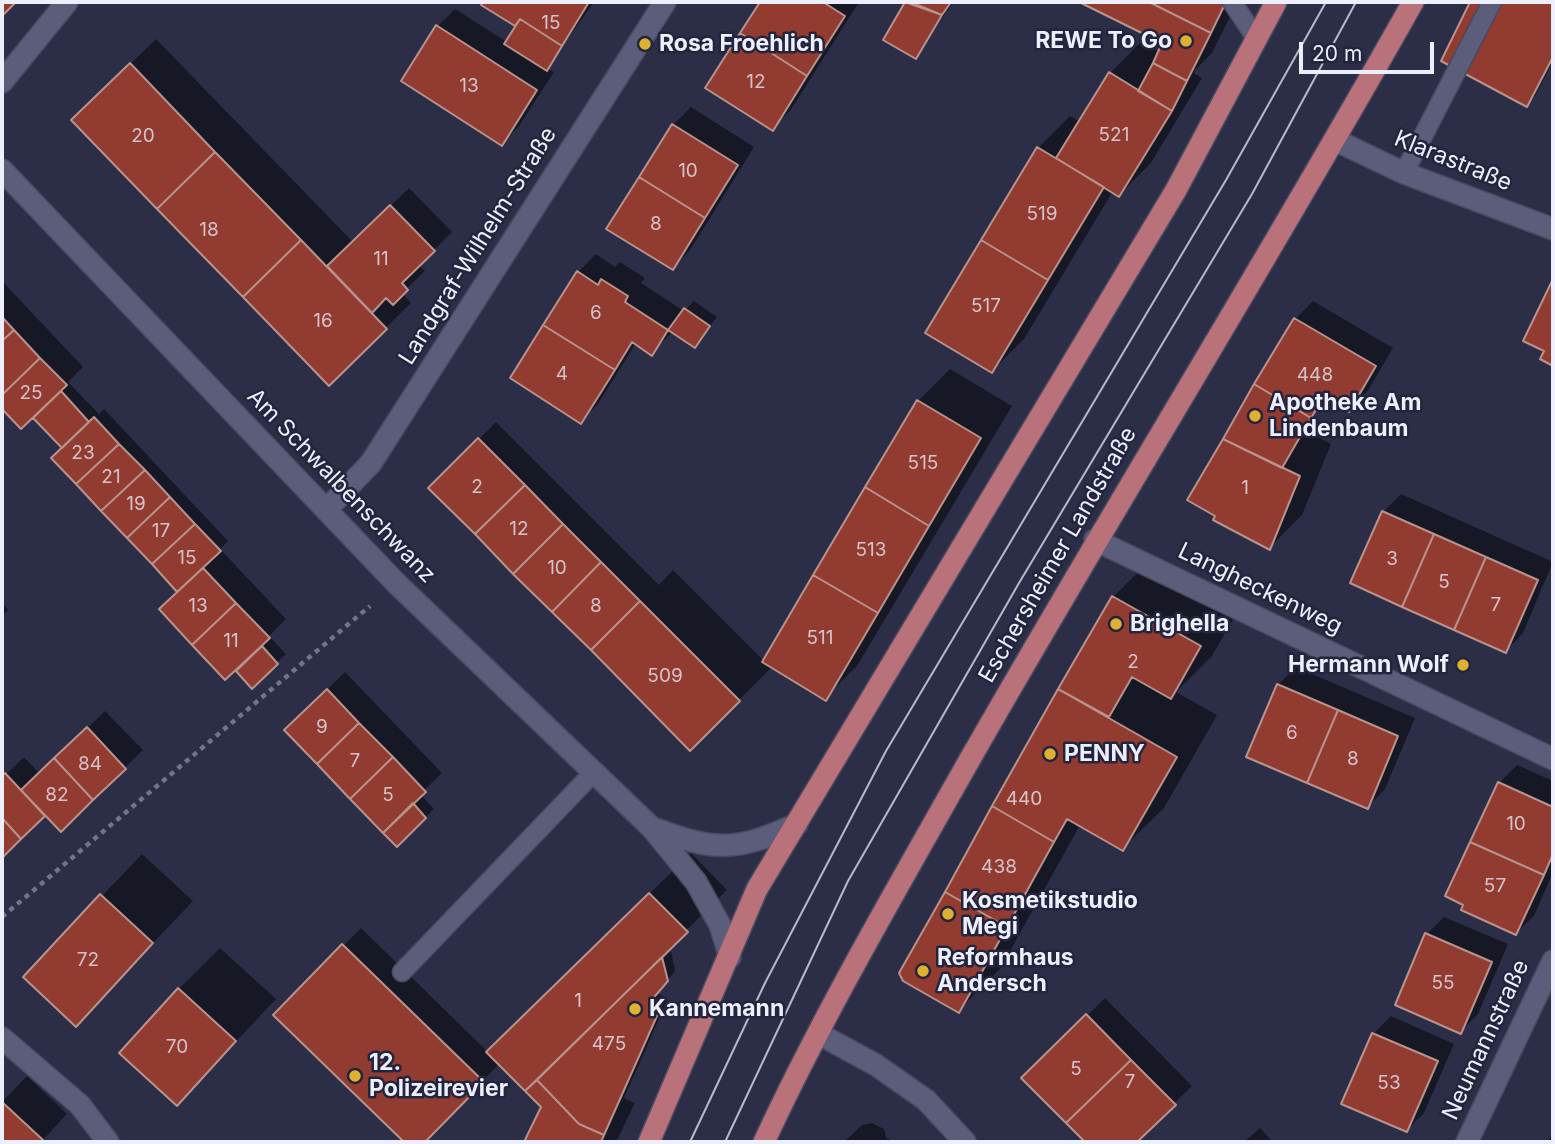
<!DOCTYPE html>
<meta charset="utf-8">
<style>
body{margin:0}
#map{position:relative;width:1555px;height:1144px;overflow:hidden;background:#2c2e48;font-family:Inter,sans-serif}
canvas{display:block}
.frame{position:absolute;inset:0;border:4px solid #edeffd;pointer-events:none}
.scale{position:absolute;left:1299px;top:42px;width:135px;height:32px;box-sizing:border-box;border:4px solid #edeffd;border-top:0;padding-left:9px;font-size:21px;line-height:24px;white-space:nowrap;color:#edeffd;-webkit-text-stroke:5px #23243d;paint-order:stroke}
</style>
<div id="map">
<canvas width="1555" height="1144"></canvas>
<div class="frame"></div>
<div class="scale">20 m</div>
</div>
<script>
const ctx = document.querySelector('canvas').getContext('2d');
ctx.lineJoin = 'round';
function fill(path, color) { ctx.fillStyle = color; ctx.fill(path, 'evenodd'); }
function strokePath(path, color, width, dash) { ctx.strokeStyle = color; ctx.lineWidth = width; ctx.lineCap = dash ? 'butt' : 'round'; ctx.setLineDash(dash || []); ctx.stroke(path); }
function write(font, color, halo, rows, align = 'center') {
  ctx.font = font + ' Inter,sans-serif'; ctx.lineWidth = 5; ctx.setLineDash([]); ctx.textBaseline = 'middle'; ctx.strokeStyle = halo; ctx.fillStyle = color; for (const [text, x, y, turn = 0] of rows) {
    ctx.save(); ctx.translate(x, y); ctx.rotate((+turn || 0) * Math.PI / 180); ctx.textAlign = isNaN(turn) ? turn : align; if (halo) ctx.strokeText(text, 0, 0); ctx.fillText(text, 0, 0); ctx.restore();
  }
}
fill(new Path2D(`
 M485,2H594L547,68L554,72L519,126L502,144L438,26L455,9L507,42L522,18L483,4Z
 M762,2H859L790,111L772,129L708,88Z
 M907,2H953L916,57L886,39Z
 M1083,2H1229L1235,7L1212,53L1195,70L1194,73L1202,78L1151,163L1119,195L1113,191L1024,339L992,371L1038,148L1070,116L1081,122L1110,73L1142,41L1160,52L1165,43Z
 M1472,2H1553V62L1535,96L1526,105L1443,60Z
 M156,39L353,242L409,188L452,232L419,265L425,271L402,293L411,303L329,384L73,120Z
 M691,107L754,147L690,250L673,268V125Z
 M596,254L615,267L620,262L645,278L641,283L684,311L694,301L717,317L694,346L673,331L652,353L636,343L598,404L581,421L578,272Z
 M2,281L83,367L68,382L99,414L104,409L228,541L220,549L286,619L269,636L286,654L252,686L250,659L179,591L54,458L64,447L33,415L21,426L2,406Z
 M1313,301L1393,348L1367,392L1349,410L1329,398L1318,408L1306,431L1331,444L1302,515L1270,547L1295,319Z
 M950,369L1012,406L857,666L825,698L772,667L690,749L431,488L496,422L659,585L673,570L765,662L918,401Z
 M1401,494L1553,562L1523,633L1506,651L1383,512Z
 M1154,556L1241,605L1212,656L1176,692L1217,715L1164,808L1122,849L1080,825L1000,969L959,1010L901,973L1113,597Z
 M2,603L8,610L2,616Z
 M1296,667L1415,718L1385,789L1368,807L1278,685Z
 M345,672L442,773L420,794L434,809L397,845L286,730Z
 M105,711L143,750L61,829L46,814L2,855V778L24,757L40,774Z
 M1517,765L1553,781V872L1534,916L1516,933L1499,783Z
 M691,853L727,890L568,1047L570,1050L671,951L675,971L657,993L668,999L624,1098L635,1103L616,1142H526L543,1107L500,1063L423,1142H406L275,1015L361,928L488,1052Z
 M142,854L193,901L76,1024L25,977Z
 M1444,917L1508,944L1478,1014L1460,1032L1427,934Z
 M220,948L276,999L177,1104L179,989Z
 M1105,998L1192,1086L1135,1142H1087L1023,1078Z
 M1391,1016L1454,1044L1424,1113L1407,1130L1373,1034Z
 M27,1076L67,1114L41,1142H2V1102Z
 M872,1123L884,1129L886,1138L896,1142H844L862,1125Z
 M1260,1128L1273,1142H1244Z
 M1553,1131V1142H1548Z`), '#0007');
const building = new Path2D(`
 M2,2H16L2,16Z
 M483,2H589L562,46L520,19L515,26L481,5Z
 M760,2H823L845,16L807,76L740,33Z
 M905,2L942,15L916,59L883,40Z
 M910,2H951L942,15Z
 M1079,2H1149L1211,33L1187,81L1153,63L1162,43Z
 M1149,2H1226L1211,33Z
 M1470,2L1553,3V57L1527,107L1441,61Z
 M520,19L562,46L547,71L504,44Z
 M436,25L537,90L502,146L401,81Z
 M740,33L807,76L773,131L705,88Z
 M130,63L215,152L157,209L71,120Z
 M1153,63L1187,81L1172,111L1138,91Z
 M1109,72L1172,111L1119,197L1056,158Z
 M672,124L738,165L705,218L639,177Z
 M1037,147L1104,187L1048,280L981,240Z
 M215,152L301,240L243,297L157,209Z
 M639,177L705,218L673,270L606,229Z
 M390,205L435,251L402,283L408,290L393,305L386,298L372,313L327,266Z
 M301,240L387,329L329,386L243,297Z
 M981,240L1048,280L992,373L925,333Z
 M577,271L598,285L601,279L628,296L625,302L668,330L652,356L632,342L615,370L543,325Z
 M1553,279V366L1540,359L1544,351L1523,341Z
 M684,308L710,326L695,348L668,330Z
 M2,317L14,330L2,341Z
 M1294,318L1376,366L1349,412L1324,397L1311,418L1254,384Z
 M543,325L615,370L581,424L510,378Z
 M14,330L40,358L2,395V341Z
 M40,358L67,385L21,429L2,409V395Z
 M1254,384L1311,418L1282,468L1223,439Z
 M61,391L89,422L62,448L33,418Z
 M917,400L981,438L929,526L865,487Z
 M94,417L119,444L76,484L51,458Z
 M478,438L525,485L475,534L428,488Z
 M1223,439L1300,476L1270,550L1213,520L1215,516L1187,500Z
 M119,444L145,470L101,511L76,484Z
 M145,470L170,497L127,538L101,511Z
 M525,485L563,524L513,574L475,534Z
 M865,487L929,526L878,613L813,575Z
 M170,497L195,524L152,564L127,538Z
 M1382,511L1434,534L1402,607L1350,583Z
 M195,524L221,551L177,592L152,564Z
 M563,524L601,562L552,612L513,574Z
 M1434,534L1486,557L1454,630L1402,607Z
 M1486,557L1538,580L1506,653L1454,630Z
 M601,562L640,601L591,650L552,612Z
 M203,568L236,603L192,645L159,609Z
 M813,575L878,613L826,701L762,662Z
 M1112,596L1201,646L1171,699L1132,677L1109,717L1058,689Z
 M640,601L740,701L690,751L591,650Z
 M236,603L270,638L225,680L192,645Z
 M262,646L278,664L252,689L236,671Z
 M1277,684L1338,710L1307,783L1246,757Z
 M327,689L359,723L317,764L284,730Z
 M1058,689L1177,757L1123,851L1067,819L1054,842L992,806Z
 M1338,710L1398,736L1368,809L1307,783Z
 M359,723L393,757L350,799L317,764Z
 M87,727L126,769L93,800L54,758Z
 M393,757L426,792L383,833L350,799Z
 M54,758L93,800L61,832L21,790Z
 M5,773L45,816L21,839L2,818V776Z
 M1498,782L1553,807V854L1544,875L1470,842Z
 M413,803L426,818L397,847L383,833Z
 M992,806L1054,842L1007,927L945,892Z
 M2,818L21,839L2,858Z
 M1470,842L1544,875L1516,935L1461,910L1463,905L1445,896Z
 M945,892L1007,927L959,1013L903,981L899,973Z
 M649,893L688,932L525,1091L486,1052Z
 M100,894L153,943L76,1027L23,977Z
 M1425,933L1492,962L1461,1034L1395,1005Z
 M342,944L484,1082L425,1142H404L273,1015Z
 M662,957L668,981L650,1002L661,1007L604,1135L579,1124L537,1080Z
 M178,988L236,1041L177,1106L119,1053Z
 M1086,1014L1131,1060L1066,1123L1021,1078Z
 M1372,1033L1438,1061L1407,1132L1341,1104Z
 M1131,1060L1176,1105L1137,1142H1085L1066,1123Z
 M537,1080L579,1124L604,1135L601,1142H524L541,1107L525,1091Z
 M2,1102L43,1140L41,1142H2Z`);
fill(building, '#913b31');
strokePath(building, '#b8938c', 2);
const lane = new Path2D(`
 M1232,2L1256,38
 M1404,173L1492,2
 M402,972L594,772`);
const street = new Path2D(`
 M2,82L67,2
 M1335,140L1404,173L1553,229
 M2,170L396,583L652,828L696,882L720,925L730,957
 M326,510L371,463L665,2
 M1095,540L1553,759
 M656,829C716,852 738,851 797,824
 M819,1034L876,1065L926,1100L965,1142
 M2,1038L80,1105L108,1142
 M1467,1142L1553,961`);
const primary = new Path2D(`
 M649,1142L757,889L1176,190L1276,2
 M764,1142C825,1011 899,885 970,759C1115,505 1270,257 1413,2`);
strokePath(lane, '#494a60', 21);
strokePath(street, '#494a60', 24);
strokePath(primary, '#494a60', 24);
strokePath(new Path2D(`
 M2,917L370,606`), '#727489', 4.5, [5, 5]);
strokePath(lane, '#5b5d7a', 18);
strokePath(street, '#5b5d7a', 21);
strokePath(primary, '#b9717a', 21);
strokePath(new Path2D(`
 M690,1142L765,983L886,751L1226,180L1326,2
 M725,1142L848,881L1019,583L1252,194L1356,2`), '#b7b9ca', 2);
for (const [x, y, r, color] of [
 [1186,41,7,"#deb133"],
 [645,44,7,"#deb133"],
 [1255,416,7,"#deb133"],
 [1116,624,7,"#deb133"],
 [1463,665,7,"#deb133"],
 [1050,754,7,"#deb133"],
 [948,914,7,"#deb133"],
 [923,971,7,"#deb133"],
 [635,1009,7,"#deb133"],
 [355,1076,7,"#deb133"]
]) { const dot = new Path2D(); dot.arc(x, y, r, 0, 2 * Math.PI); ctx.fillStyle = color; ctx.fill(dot); strokePath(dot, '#23243d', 2.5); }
write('19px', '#d6c2ca', null, [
 ["15",551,23],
 ["12",756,82],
 ["13",469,86],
 ["521",1114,135],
 ["20",143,136],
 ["10",688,171],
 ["519",1042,214],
 ["8",656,224],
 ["18",209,230],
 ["11",381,259],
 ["517",986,306],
 ["6",596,313],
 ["16",323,321],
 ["4",562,374],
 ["448",1315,375],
 ["25",31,393],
 ["23",83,453],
 ["515",923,463],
 ["21",111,477],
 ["2",477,487],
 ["1",1245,488],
 ["19",136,504],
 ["12",519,529],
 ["17",161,531],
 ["513",871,550],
 ["15",187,558],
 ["3",1392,559],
 ["10",557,568],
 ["5",1444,582],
 ["7",1496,605],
 ["13",198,606],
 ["8",596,606],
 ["511",820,638],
 ["11",231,641],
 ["2",1133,662],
 ["509",665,676],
 ["9",322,727],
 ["6",1292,733],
 ["8",1353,759],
 ["7",355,761],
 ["84",90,764],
 ["82",57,795],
 ["5",388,795],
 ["440",1024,799],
 ["10",1516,824],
 ["438",999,867],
 ["57",1495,886],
 ["72",88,960],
 ["55",1443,983],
 ["1",578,1001],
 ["475",609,1044],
 ["70",177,1047],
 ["5",1076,1069],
 ["7",1130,1082],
 ["53",1389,1083]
]);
write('bold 23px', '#edeffd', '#23243d', [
 ["REWE To Go",1172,41,"right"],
 ["Rosa Froehlich",659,44],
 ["Apotheke Am",1269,403],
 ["Lindenbaum",1269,429],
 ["Brighella",1130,624],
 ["Hermann Wolf",1449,665,"right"],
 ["PENNY",1064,754],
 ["Kosmetikstudio",962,901],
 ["Megi",962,927],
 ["Reformhaus",937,958],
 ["Andersch",937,984],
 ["Kannemann",649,1009],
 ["12.",369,1063],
 ["Polizeirevier",369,1089]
], 'left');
write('23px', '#edeffd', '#23243d', [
 ["Klarastraße",1453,161,22],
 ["Landgraf-Wilhelm-Straße",478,246,-58],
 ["Am Schwalbenschwanz",341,486,46],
 ["Eschersheimer Landstraße",1058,555,-60],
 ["Langheckenweg",1260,589,26],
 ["Neumannstraße",1486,1040,-65]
]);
</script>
